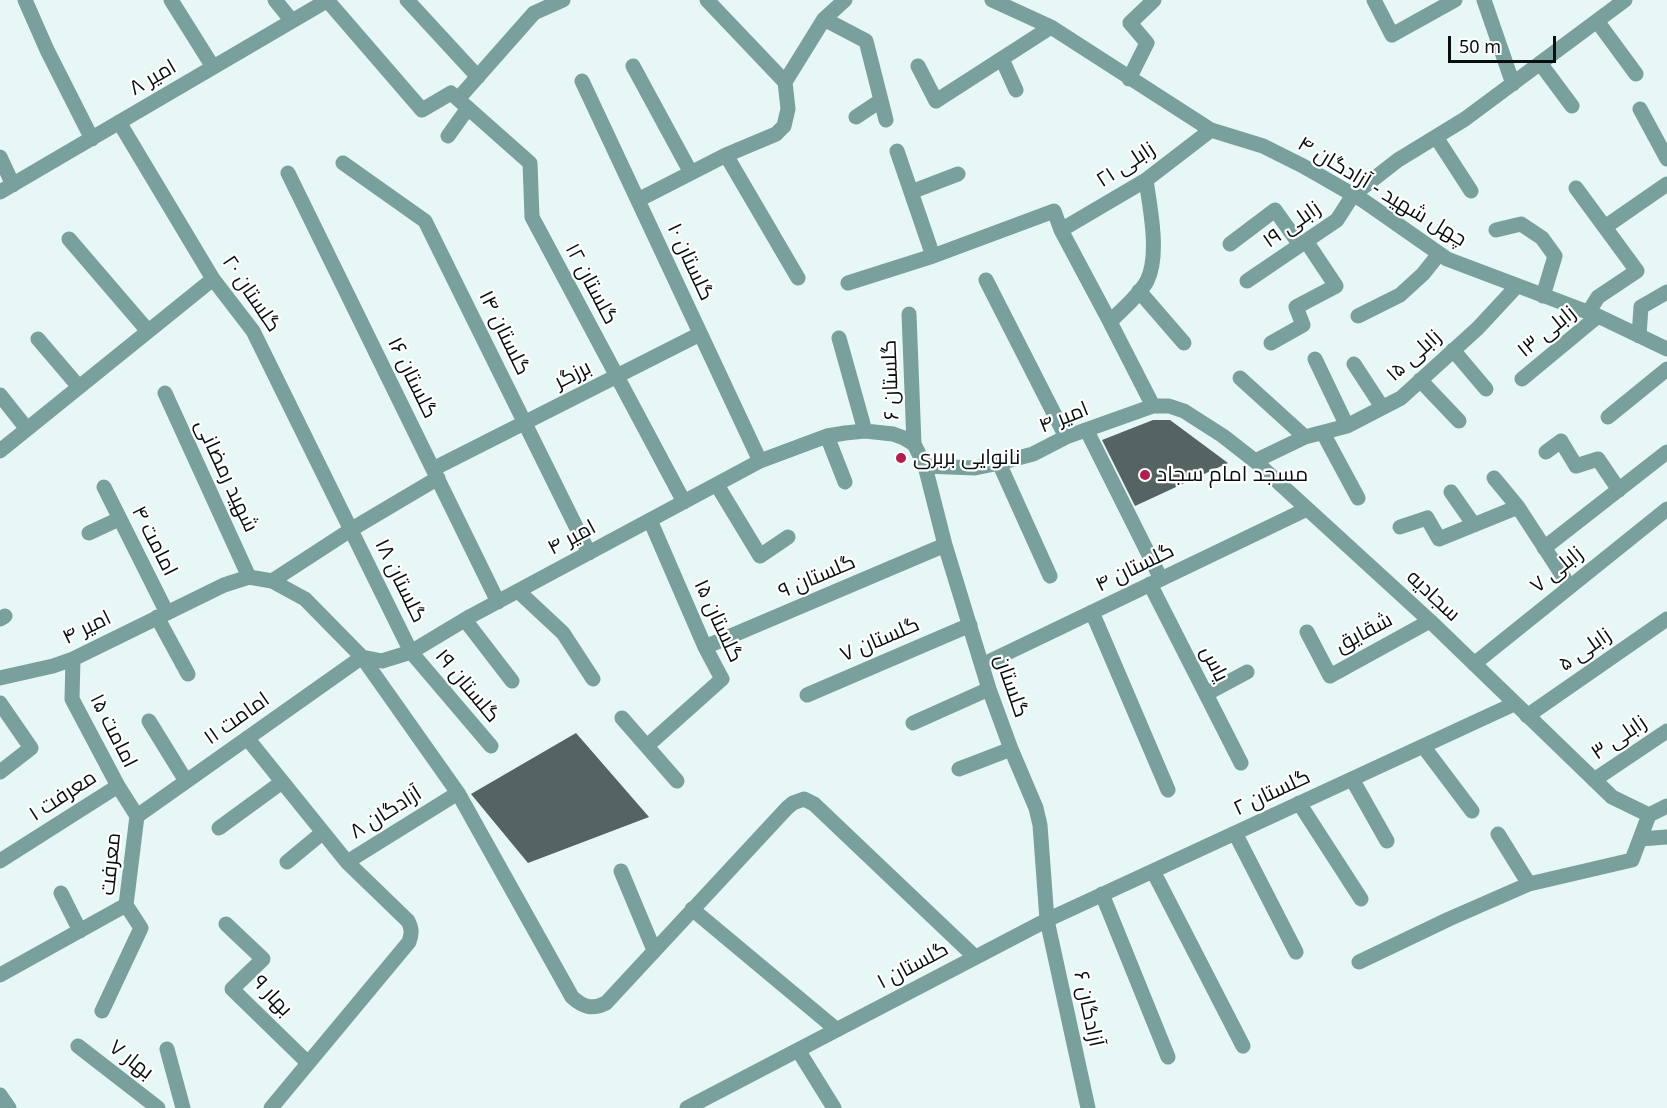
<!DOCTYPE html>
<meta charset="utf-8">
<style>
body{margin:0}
#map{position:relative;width:1667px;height:1108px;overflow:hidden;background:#e6f7f5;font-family:"Noto Sans",sans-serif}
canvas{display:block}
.scale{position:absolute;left:1448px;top:36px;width:108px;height:27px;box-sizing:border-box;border:3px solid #090e0e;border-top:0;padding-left:8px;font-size:18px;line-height:21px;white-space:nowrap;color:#090e0e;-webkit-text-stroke:4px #fff;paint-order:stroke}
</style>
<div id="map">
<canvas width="1667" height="1108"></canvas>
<div class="scale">50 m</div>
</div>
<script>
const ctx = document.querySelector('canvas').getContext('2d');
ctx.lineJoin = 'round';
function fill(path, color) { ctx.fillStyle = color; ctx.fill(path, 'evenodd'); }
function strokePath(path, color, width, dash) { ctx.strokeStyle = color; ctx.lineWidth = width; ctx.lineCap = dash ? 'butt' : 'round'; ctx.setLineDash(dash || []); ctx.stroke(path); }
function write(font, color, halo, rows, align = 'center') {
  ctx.font = font + ' "Noto Sans",Cairo,sans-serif'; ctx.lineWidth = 4.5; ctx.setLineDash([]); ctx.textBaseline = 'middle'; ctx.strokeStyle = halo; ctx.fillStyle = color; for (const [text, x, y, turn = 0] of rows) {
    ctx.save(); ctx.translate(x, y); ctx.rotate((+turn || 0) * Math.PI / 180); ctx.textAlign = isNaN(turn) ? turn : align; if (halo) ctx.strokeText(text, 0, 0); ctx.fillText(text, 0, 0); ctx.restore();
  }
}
fill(new Path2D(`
 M1153,420H1170L1228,463L1135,506L1102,440Z
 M576,733L649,817L528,863L471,794Z`), '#556362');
strokePath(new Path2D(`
 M25,0L47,50L92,139
 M171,0L213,67
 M275,0L292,21
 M327,0L422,110L451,93L530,163L532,217L684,502
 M407,0L478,77
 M992,0L1051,27L1211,130L1263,146L1303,166L1364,201L1447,259L1598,316L1667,349
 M1374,0L1392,35L1455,0
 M1484,0L1513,84
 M824,19L866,41L886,120
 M1597,21L1636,74
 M1002,59L1016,90
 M1540,63L1572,106
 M633,66L691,173
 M918,66L936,101L1051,27
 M1129,79L1147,43L1130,23L1154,0
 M582,81L760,461
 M785,82L824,19L845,0
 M458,99L534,13L563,0
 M1640,109L1667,159
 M856,117L880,101
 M119,122L213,279L253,331L411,652L491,746
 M448,136L468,108
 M1436,137L1471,191
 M897,151L933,256
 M726,155L798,278
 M0,157L13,185
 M343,163L425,221L589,553
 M288,173L498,602
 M1146,180C1150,208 1160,255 1147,281C1138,297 1122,309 1110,322L1153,406
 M1576,188L1637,271L1598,297L1588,313
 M0,192L328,0
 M911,192L958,174
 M638,200L726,155L776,134L784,126L788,109L785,82L707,0
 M1605,227L1667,184
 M1061,230L1146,180L1211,130
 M1496,230L1521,224L1542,238L1555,256L1543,296
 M69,239L148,331
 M1230,244L1275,210L1300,245
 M986,280L1066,437
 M1247,281L1337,220L1353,195L1398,160L1465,119L1625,0
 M848,283L933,256L1054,211L1061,230L1110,322
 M1139,291L1184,343
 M909,314L914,444
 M1358,316L1400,295L1423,274L1439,254
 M1639,336L1641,307L1667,292
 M839,338L865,431
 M38,339L79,387
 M1271,343L1303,325L1296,307L1336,286L1306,241
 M1453,350L1486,389
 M1315,359L1347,426
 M1354,364L1382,407
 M1240,378L1305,437
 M1522,379L1598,316
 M1420,380L1459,421
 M165,393L249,577
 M0,395L27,429
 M1608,417L1667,369
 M1087,431L1161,579
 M1323,433L1358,498
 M827,436L845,482
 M0,451L213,279
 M1546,452L1561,441L1576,466L1598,459L1619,490
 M1255,461L1305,437L1347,426L1401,398L1478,328L1517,286
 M999,463L1050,576
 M925,466L975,468L999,463L1033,454L1066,437L1153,406H1169L1184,411L1223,436L1255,461L1430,621L1612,797L1649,815
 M433,469L700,334
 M1494,478L1518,507L1570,587
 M717,485L760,556L788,537
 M104,487L167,613
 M1451,492L1474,525
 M1400,527L1427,518L1439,539L1518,507
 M89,533L119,519
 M1544,548L1667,452
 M272,581L352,529L438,478
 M1150,584L1241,763
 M518,591L563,633L593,679
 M1092,612L1168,790
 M157,617L188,674
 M0,619L5,616
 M465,620L512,681
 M1307,632L1330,676L1430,621
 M705,647L945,545
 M73,659L72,699L118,786
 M1474,664L1667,509
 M982,665L1307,509
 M0,678L53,666L73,659L224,585L249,577L272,581L305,599L362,657L382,661L411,652L471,616L760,461L827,436L845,433L865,431L893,434L904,438L914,444L925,466L945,545L989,689L1011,749L1036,808L1040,825L1047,920L1088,1108
 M1206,694L1247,672
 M807,695L970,625
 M0,703L31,748L0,772
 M1527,716L1667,619
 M622,718L677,781
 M149,721L186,781
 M913,723L989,689
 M247,738L347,862
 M647,746L722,679L705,647L650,520
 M1423,746L1472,811
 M959,769L1011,749
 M1352,779L1387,841
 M1594,780L1667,731
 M458,793L572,997C583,1007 592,1010 606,1003L787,808L793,803L804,799L814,804L975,957
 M1299,803L1361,899
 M1649,815L1667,806
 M137,816L362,657L458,793L347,862L408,921C412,929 412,933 409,942L271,1108
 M219,828L282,782
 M1235,833L1296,952
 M1498,834L1529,884
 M1640,839L1667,837
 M0,861L118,786L137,816
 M287,862L322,833
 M621,871L654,950
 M1153,871L1243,1046
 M61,893L80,931
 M1102,894L1168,1057
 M692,909L837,1030
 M226,924L263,959L232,989L308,1063
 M1359,962L1449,919L1529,884L1632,860L1649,815
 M0,975L126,905
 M102,1011L141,928L126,905L137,816
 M78,1046L158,1108
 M167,1049L183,1108
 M798,1050L834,1108
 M0,1095L9,1108
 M687,1108L1047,920L1514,704`), '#79a09c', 15);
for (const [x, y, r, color] of [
 [901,458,6,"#b01f4e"],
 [1145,475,6,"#b01f4e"]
]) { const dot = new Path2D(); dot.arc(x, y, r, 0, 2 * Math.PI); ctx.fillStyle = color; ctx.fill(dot); strokePath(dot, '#fff', 2); }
write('21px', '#090e0e', '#fff', [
 ["امیر ۸",153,78,-30],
 ["زابلی ۲۱",1126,165,-33],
 ["چهل شهید - آزادگان ۴",1382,192,31],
 ["زابلی ۱۹",1292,225,-35],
 ["گلستان ۱۰",690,262,65],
 ["گلستان ۱۲",591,284,62],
 ["گلستان ۲۰",251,294,56],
 ["زابلی ۱۳",1547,332,-39],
 ["گلستان ۱۴",504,333,64],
 ["زابلی ۱۵",1414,356,-42],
 ["برزگر",573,375,-27],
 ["گلستان ۱۶",412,378,64],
 ["گلستان ۶",891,380,-92],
 ["امیر ۴",1064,418,-22],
 ["شهید رمضانی",226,476,65],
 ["امیر ۴",572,538,-28],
 ["امامت ۴",154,541,63],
 ["گلستان ۴",1135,568,-26],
 ["زابلی ۷",1557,570,-39],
 ["گلستان ۹",817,577,-23],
 ["گلستان ۱۸",400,581,64],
 ["سجادیه",1433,596,43],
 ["گلستان ۱۵",718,621,65],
 ["امیر ۴",87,628,-26],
 ["شقایق",1364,633,-28],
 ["گلستان ۷",880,640,-23],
 ["زابلی ۵",1585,650,-35],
 ["یاس",1214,664,63],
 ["گلستان ۱۹",467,686,50],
 ["گلستان",1011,686,71],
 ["امامت ۱۱",237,719,-35],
 ["امامت ۱۵",113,731,63],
 ["زابلی ۳",1619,738,-34],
 ["گلستان ۲",1272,793,-25],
 ["معرفت ۱",63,796,-33],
 ["آزادگان ۸",386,813,-32],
 ["معرفت",111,864,-84],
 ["گلستان ۱",913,966,-28],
 ["بهار ۹",272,996,47],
 ["آزادگان ۶",1088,1009,78],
 ["بهار ۷",131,1060,38]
]);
write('21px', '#090e0e', '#fff', [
 ["نانوایی بربری",913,458],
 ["مسجد امام سجاد",1157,475]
], 'left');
</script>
